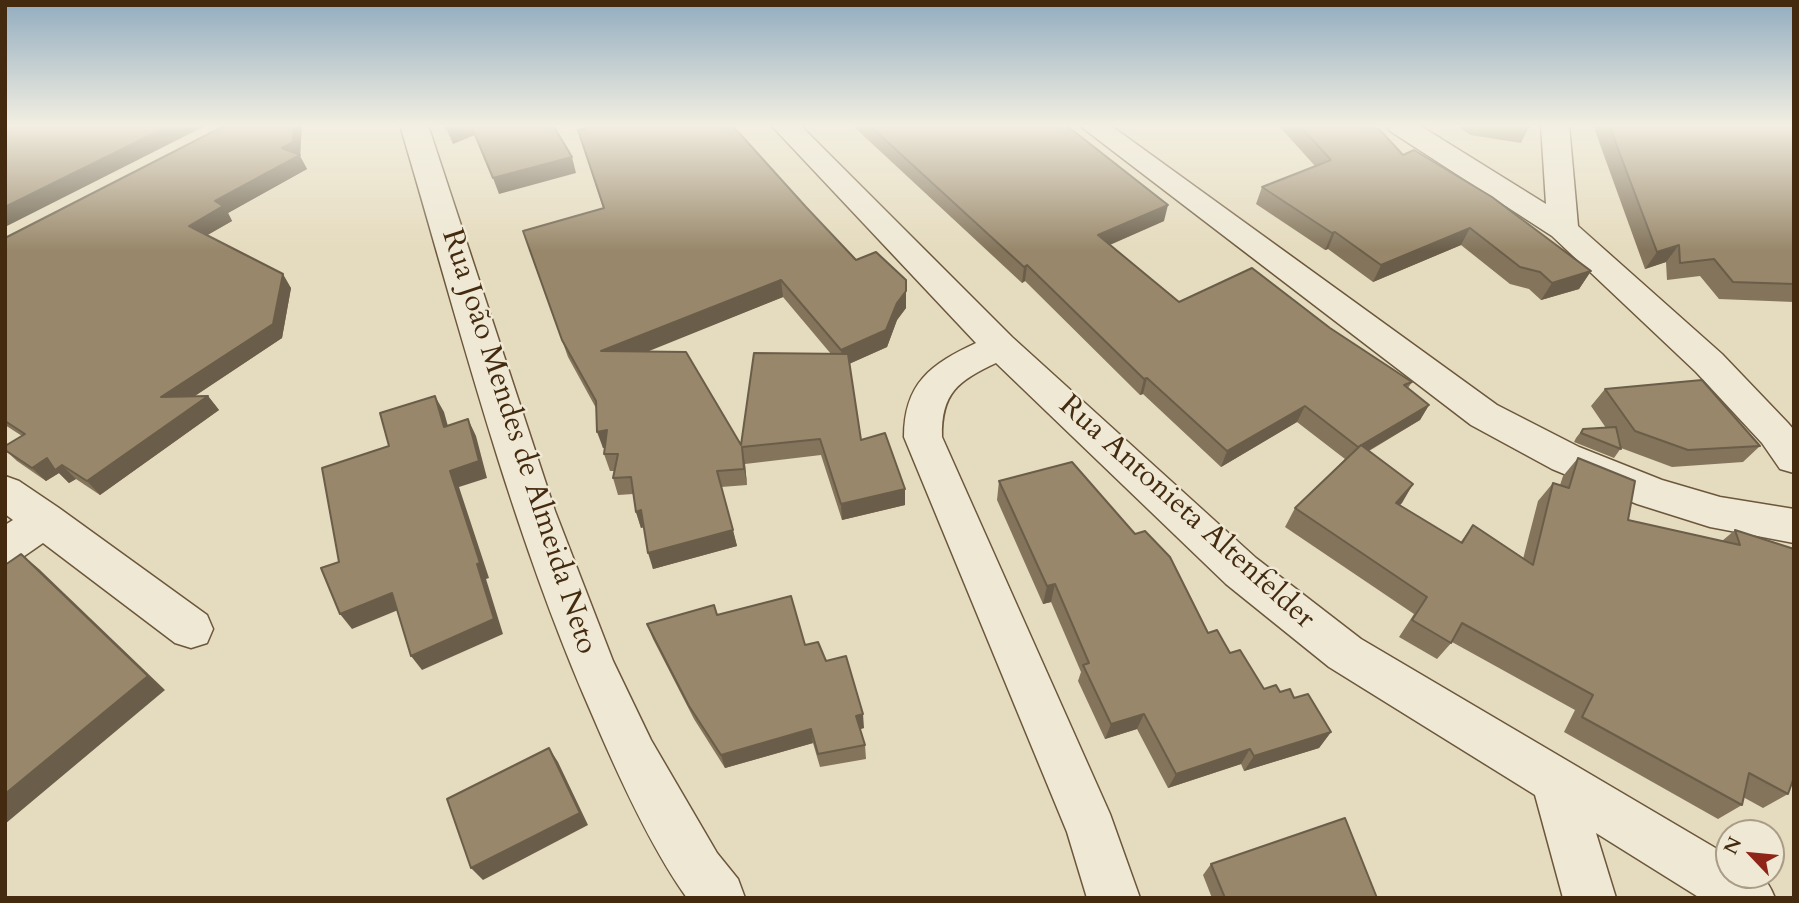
<!DOCTYPE html>
<meta charset="utf-8">
<style>
body{margin:0}
#map{position:relative;width:1799px;height:903px;overflow:hidden;background:#e5dbbe;font-family:Cardo,serif}
canvas{display:block}
.frame{position:absolute;inset:0;border:7px solid #442b0f;pointer-events:none}
.north{position:absolute;left:1715px;top:819px;width:70px;height:70px;box-sizing:border-box;background:#eee8d5;border:2px solid #aa9c86;border-radius:50%;rotate:296deg;font-size:19px;font-weight:700;line-height:28px;text-align:center;color:#442b0f}
.north::after{content:'';display:block;margin:auto;width:24px;height:32px;background:#8f2418;clip-path:polygon(50% 0,100% 100%,50% 72%,0 100%)}
</style>
<div id="map">
<canvas width="1799" height="903"></canvas>
<div class="frame"></div>
<div class="north">N</div>
</div>
<script>
const ctx = document.querySelector('canvas').getContext('2d');
ctx.lineJoin = 'round';
function strokePath(path, color, width, dash) { ctx.strokeStyle = color; ctx.lineWidth = width; ctx.lineCap = dash ? 'butt' : 'round'; ctx.setLineDash(dash || []); ctx.stroke(path); }
function fill(path, color) { ctx.fillStyle = color; ctx.fill(path, 'evenodd'); }
function write(font, color, halo, rows, align = 'center') {
  ctx.font = font + ' Cardo,serif'; ctx.lineWidth = 5; ctx.setLineDash([]); ctx.textBaseline = 'middle'; ctx.strokeStyle = halo; ctx.fillStyle = color; for (const [text, x, y, turn = 0] of rows) {
    ctx.save(); ctx.translate(x, y); ctx.rotate((+turn || 0) * Math.PI / 180); ctx.textAlign = isNaN(turn) ? turn : align; if (halo) ctx.strokeText(text, 0, 0); ctx.fillText(text, 0, 0); ctx.restore();
  }
}
const minor = new Path2D(`
 M400,125H428L555,511L613,661L651,740L717,853L738,879L745,898H687C651,848 618,775 594,719C510,529 459,324 400,125Z
 M771,125H800L1012,337L1256,558L1361,639L1729,856V875C1757,875 1764,870 1775,898H1700L1596,833L1616,898H1563L1535,795L1329,667L1226,584L996,363C958,381 941,393 942,437L1110,814L1140,898H1087L1067,832L904,437C904,383 931,364 976,343Z
 M1079,125H1110L1497,405L1579,447L1662,480L1720,497L1794,509V543L1710,527L1637,504L1552,469L1471,425Z
 M1386,125H1419L1546,204L1541,125H1569L1578,226L1722,354L1788,423L1794,430V473L1780,469L1762,443L1696,372L1552,236L1390,131Z
 M5,476L19,481L59,508L207,615L213,629L207,643L191,648L175,643L43,543L20,559L5,564V525L13,520L5,514Z`);
strokePath(minor, '#6c573b', 3);
fill(minor, '#eee8d5');
fill(new Path2D(`
 M226,125H302L300,156L307,169L228,213L232,221L207,235L291,288L282,338L195,396H208L219,410L100,495L76,479L69,483L59,473L46,481L17,461L5,450V446L22,436L5,425V238Z
 M852,125H1066L1164,221L1110,245L1179,302L1330,328L1412,382L1408,388L1429,405L1420,420L1369,451L1413,484L1400,505L1460,543L1473,525L1523,559L1538,501L1553,483L1560,485L1563,476L1578,458L1628,520L1722,541L1735,530L1794,549L1788,794L1763,808L1743,797L1742,805L1718,819L1564,732L1575,710L1452,642L1437,659L1399,637L1414,614L1285,527L1295,508L1345,459L1297,422L1221,467L1143,394L1140,395L1025,281L1022,283Z
 M1278,125H1371L1403,155L1591,271L1579,289L1541,300L1529,289L1510,284L1461,245L1373,282L1328,249L1325,250L1256,204L1262,187L1315,166Z
 M1456,125H1529V127L1521,143L1470,135Z
 M1593,125H1794V302L1719,299L1700,276L1667,280L1666,262L1645,269Z
 M578,130L806,207L856,260L906,308L897,320L887,347L849,364L861,440L905,505L842,520L821,455L745,464L747,485L721,487L737,546L653,569L644,527L641,528L636,512L633,494L618,495L613,478L614,471H610L604,454L605,448H603L596,408L568,357L523,231L603,208ZM783,297L831,354L741,445L647,351Z
 M1605,389L1760,446L1743,462L1672,467L1621,448L1614,458L1574,442L1576,438L1583,429L1606,428L1591,406Z
 M999,481L1208,633L1230,653L1264,689L1280,692L1294,698L1331,732L1319,748L1244,771L1241,764L1168,788L1137,729L1105,739L1078,681L1081,672L1051,602L1043,604L997,500Z
 M717,615L805,645L826,661L864,728L860,729L865,745L866,759L820,767L813,743L725,768L694,719L653,639L647,624Z
 M1211,864L1377,898H1212L1203,875Z`), '#83745b');
fill(new Path2D(`
 M171,125H207L5,227V207Z
 M294,125H302L300,156L307,169L228,213L232,221L199,240L189,226L215,201L282,148Z
 M456,125H471L475,135L453,144L446,128Z
 M572,157L576,173L499,194L493,178Z
 M1168,205L1164,221L1095,251L1098,235Z
 M1470,228L1461,245L1373,282L1381,265Z
 M1335,232L1328,249L1325,250L1332,233Z
 M1679,245L1666,262L1645,269L1657,252Z
 M1027,265L1025,281L1022,283L1024,267Z
 M1591,271L1579,289L1541,300L1552,283Z
 M283,274L291,288L282,338L172,411L161,397Z
 M781,280L783,297L607,368L601,351Z
 M906,291V308L897,320L887,347L842,367L841,350L897,303Z
 M1147,378L1143,394L1140,395L1144,379Z
 M208,396L219,410L100,495L87,481Z
 M435,396L444,412L453,444L444,427Z
 M1429,405L1420,420L1349,462L1358,447Z
 M1305,406L1297,422L1221,467L1227,451Z
 M468,419L476,436L487,478L459,487L489,578L486,579L503,634L422,670L411,656L477,564L450,471Z
 M607,430L613,446L603,448L597,432Z
 M742,447L745,464L747,485L744,469Z
 M47,458L62,465L76,479L69,483L59,473L46,481L32,468Z
 M1413,484L1402,503L1385,521L1396,503Z
 M905,489V505L842,520L841,504Z
 M641,510L646,526L641,528L636,512Z
 M733,530L737,546L653,569L648,553Z
 M21,554L39,569L165,690L5,824V794Z
 M1055,584L1051,602L1043,604L1047,586Z
 M392,593L403,608L352,629L340,614Z
 M863,714L864,728L857,730L856,716Z
 M1144,714L1137,729L1105,739L1111,724Z
 M811,729L813,743L725,768L721,755Z
 M1331,732L1319,748L1244,771L1254,756Z
 M549,748L558,762L588,825L483,880L471,868Z
 M1250,749L1241,764L1168,788L1176,774Z`), '#6a5e4a');
const building = new Path2D(`
 M5,125H171L5,207Z
 M226,125H294L293,142L282,148L300,155L215,201L223,206L189,226L283,274L273,324L161,397L208,396L87,481L62,465L55,470L47,458L32,468L5,450V446L25,434L5,421V238Z
 M445,125H456L446,128Z
 M471,125H553L572,157L493,178Z
 M598,125H732L806,207L856,260L876,252L906,280V291L897,303L886,330L841,350L781,280L601,351L686,352L741,445L754,353L848,354L861,440L885,433L905,489L841,504L820,439L742,447L744,469L717,471L733,530L648,553L641,510L636,512L631,477L613,478L618,454H604L607,430L597,432L596,401L562,340L523,231L604,208L578,130Z
 M869,125H1066L1168,205L1098,235L1179,302L1252,268L1330,328L1412,382L1404,385L1429,405L1358,447L1305,406L1227,451L1147,378L1144,379L1027,265L1024,267Z
 M1299,125H1371L1380,130L1403,155L1414,150L1492,197L1591,271L1552,283L1540,272L1520,267L1470,228L1381,265L1335,232L1332,233L1262,187L1331,160Z
 M1512,125H1529V127Z
 M1609,125H1794V284L1733,282L1714,259L1680,263L1679,245L1657,252Z
 M1702,380L1760,446L1688,450L1635,431L1605,389Z
 M435,396L444,427L468,419L479,461L450,471L480,563L477,564L494,619L411,656L392,593L340,614L321,568L339,562L322,468L389,446L380,413Z
 M1616,427L1621,449L1581,433L1583,429Z
 M1361,445L1413,484L1396,503L1462,543L1473,525L1533,565L1553,483L1569,488L1578,458L1635,481L1628,520L1740,545L1735,530L1794,549V777L1788,794L1749,773L1742,805L1582,717L1593,695L1462,623L1451,643L1412,620L1427,597L1295,508Z
 M1072,462L1135,534L1145,531L1170,557L1208,633L1217,630L1230,653L1240,650L1264,689L1276,685L1280,692L1290,689L1294,698L1308,694L1331,732L1254,756L1250,749L1176,774L1144,714L1111,724L1083,665L1089,663L1055,584L1047,586L999,481Z
 M21,554L148,676L5,794V565Z
 M791,596L805,645L818,642L826,661L846,656L863,714L856,716L865,745L818,754L811,729L721,755L689,706L647,624L714,605L717,615Z
 M549,748L580,813L471,868L447,799Z
 M1345,818L1377,898H1225L1211,864Z`);
fill(building, '#98876a');
strokePath(building, '#6a5e4a', 2);
const sky = ctx.createLinearGradient(0, 0, 0, 251);
sky.addColorStop(0, '#91acbf');
sky.addColorStop(0.5, '#f3efe2');
sky.addColorStop(1, '#f3efe200');
ctx.fillStyle = sky;
ctx.fillRect(0, 0, 1799, 251);
write('30px', '#442b0f', '#eee8d5', [
 ["Rua João Mendes de Almeida Neto",518,442,72],
 ["Rua Antonieta Altenfelder",1186,513,42]
]);
</script>
